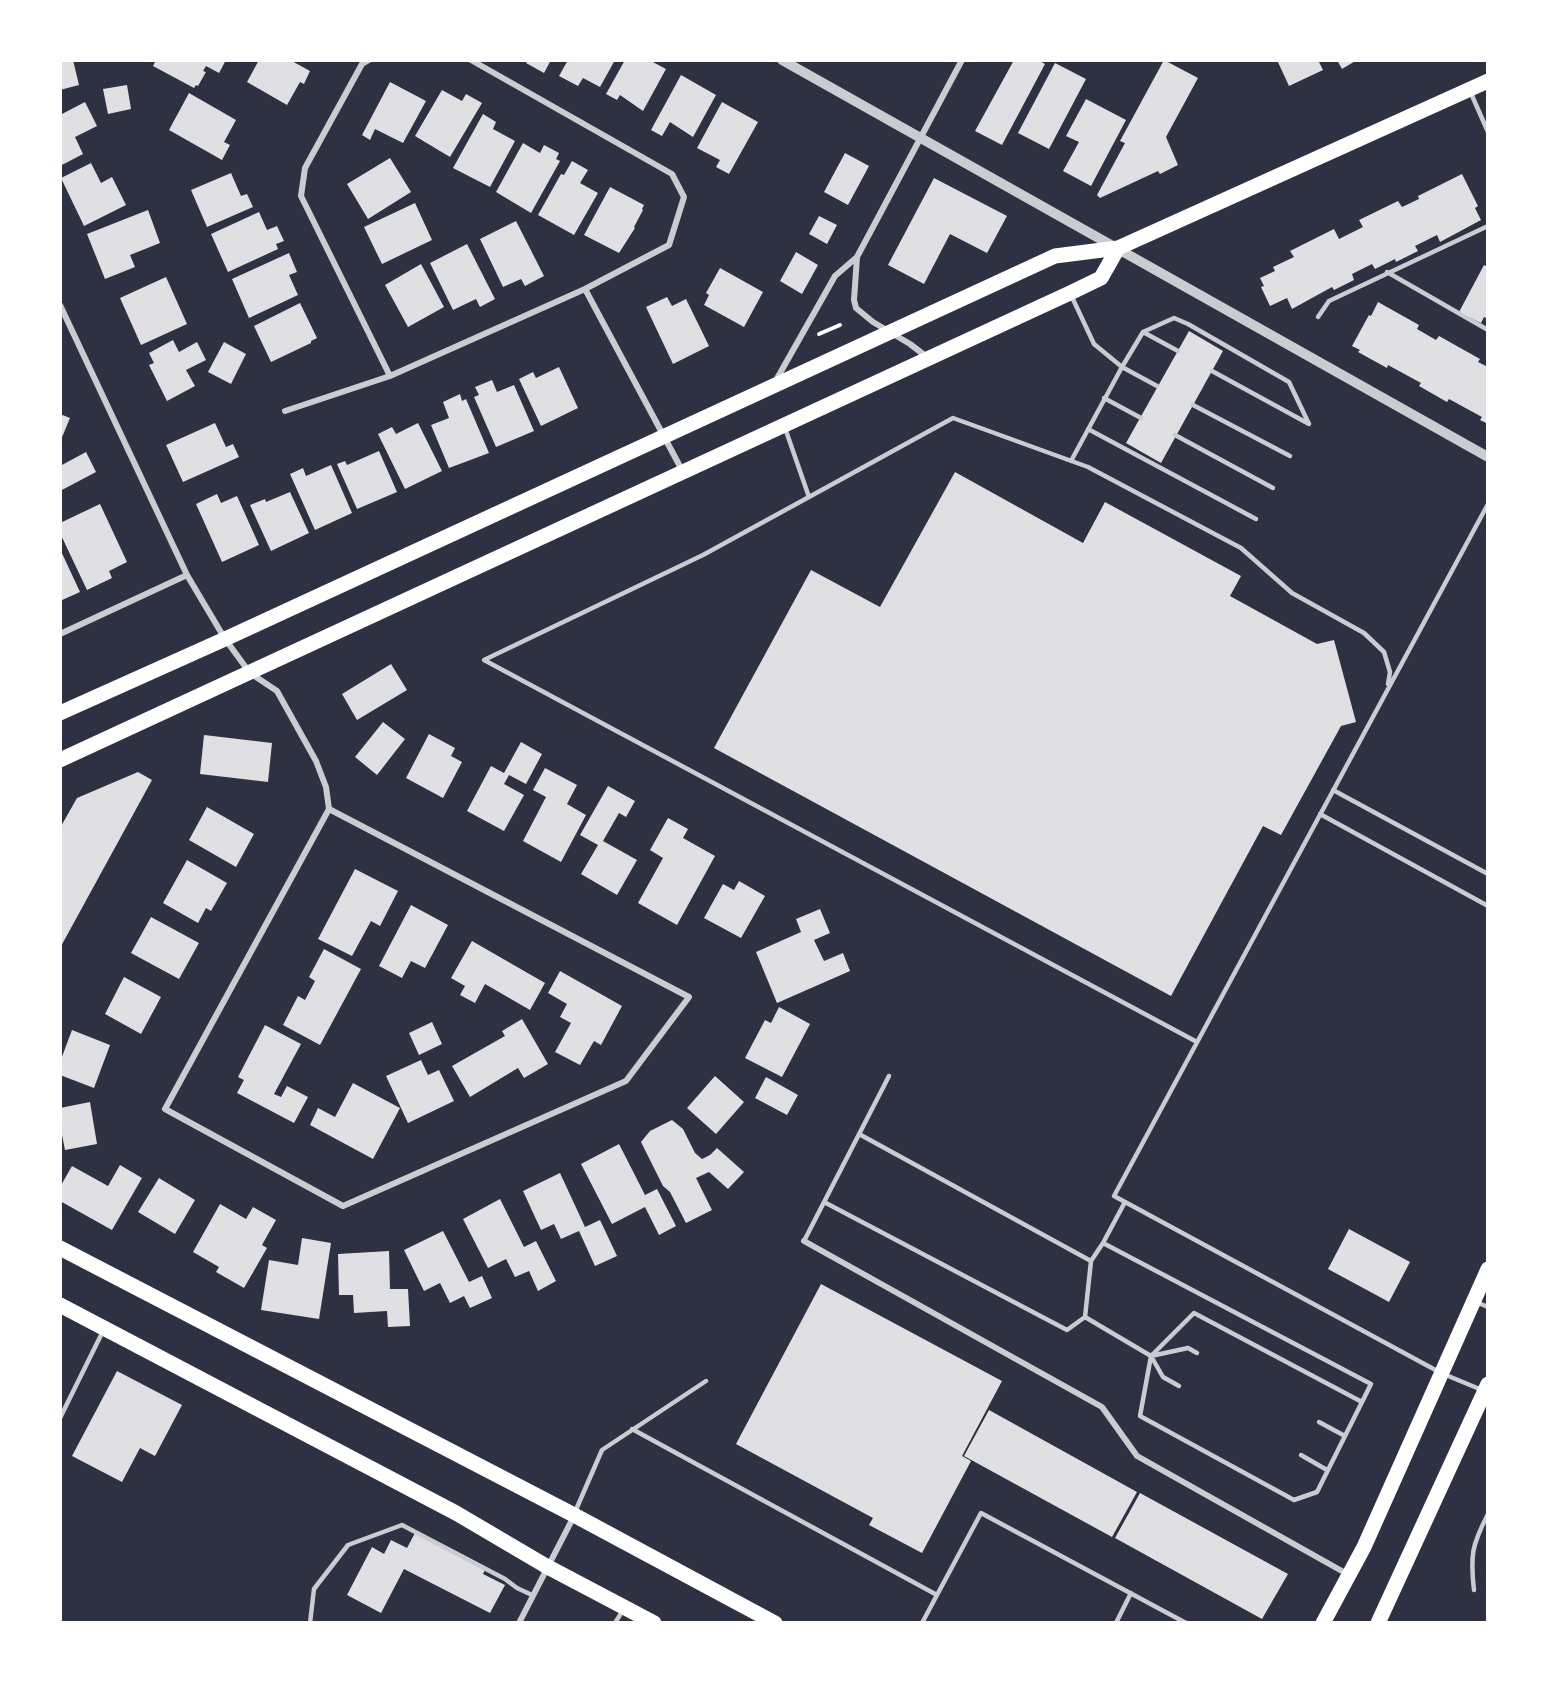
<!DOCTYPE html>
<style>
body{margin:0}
#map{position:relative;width:1548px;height:1683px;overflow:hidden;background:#2d3142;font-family:Inter,sans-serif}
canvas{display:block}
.frame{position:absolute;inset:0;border:62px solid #fff;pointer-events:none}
</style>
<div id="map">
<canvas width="1548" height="1683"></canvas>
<div class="frame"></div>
</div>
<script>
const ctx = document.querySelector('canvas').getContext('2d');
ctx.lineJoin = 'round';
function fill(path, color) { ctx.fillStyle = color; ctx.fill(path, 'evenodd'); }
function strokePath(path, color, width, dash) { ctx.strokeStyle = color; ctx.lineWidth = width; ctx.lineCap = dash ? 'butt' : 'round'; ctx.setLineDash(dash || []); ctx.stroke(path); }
fill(new Path2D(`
 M60,60H73L79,85L60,90Z
 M156,60H226L219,73L206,66L203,71L206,72L198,86L196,85L194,88L153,66Z
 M259,60H290L310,71L304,84L300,82L287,105L247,82Z
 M528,60H551L544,73L526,63Z
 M568,60H615L600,87L583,78L578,86L559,76Z
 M625,60H649L666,69L643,111L620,95L617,100L606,94Z
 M1014,60H1038L1045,64L1002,145L975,131Z
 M1164,60L1198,78L1166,137L1178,165L1160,174L1158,171L1100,198L1097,195L1125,143L1120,141Z
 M1277,60H1318L1323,70L1289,86Z
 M1337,60H1357L1342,69Z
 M1055,63L1086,79L1049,149L1018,133Z
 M681,75L716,95L693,137L670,122L662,136L651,130Z
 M390,82L426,101L403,143L375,129L370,140L362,135Z
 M127,85L131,109L108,114L103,89Z
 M442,90L462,101L466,94L482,103L450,157L415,136Z
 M189,93L236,120L224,142L230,145L222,160L169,130Z
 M1086,99L1126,120L1091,186L1063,171L1079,142L1066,136Z
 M85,102L97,126L75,137L83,154L60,166V115Z
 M722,102L758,122L729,174L716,167L720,160L697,148Z
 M483,114L496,122L493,129L515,141L490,187L453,168Z
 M523,143L540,153L544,145L559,153L556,159L560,161L531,213L496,192Z
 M845,153L869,166L848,205L824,192Z
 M390,158L411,192L368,219L347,184Z
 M572,161L588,170L580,183L598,193L574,235L538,215L561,174L564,175Z
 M91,163L101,183L112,177L126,205L84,226L61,178Z
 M231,173L241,196L247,194L253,207L207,227L191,190Z
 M1462,174L1478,206L1475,208L1481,220L1440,242L1437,235L1415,246L1418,251L1396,262L1395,259L1375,269L1372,264L1352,274L1354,280L1334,290L1332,287L1292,309L1287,298L1270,306L1261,287L1264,286L1260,278L1275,271L1273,267L1294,257L1290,251L1334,229L1339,239L1363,227L1359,220L1398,201L1402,207L1419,199L1418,196Z
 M934,178L1007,216L987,253L950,234L924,284L888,265Z
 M610,187L644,205L642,209L643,210L634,227L635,228L619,253L584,235Z
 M415,203L432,240L382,264L364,227Z
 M148,210L160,243L130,255L135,267L105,279L87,234Z
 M259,212L267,230L277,226L284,241L276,244L278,249L228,272L211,234Z
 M819,216L837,225L827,244L809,234Z
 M516,221L544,276L525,286L521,279L503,287L480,239Z
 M467,244L495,299L480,307L476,299L453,310L430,263Z
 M796,252L818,265L802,294L780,281Z
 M289,253L297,272L289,275L298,295L249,318L232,279Z
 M421,264L444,307L408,327L385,285Z
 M1484,265L1488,267V319L1484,317L1481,323L1459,312Z
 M720,268L763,292L744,327L704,305L709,295L706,293Z
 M166,277L187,324L141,345L120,298Z
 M667,297L672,306L686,299L709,346L673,364L646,307Z
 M1378,302L1419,325L1417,329L1436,340L1439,336L1480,359L1478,362L1488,367V424L1480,420L1482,417L1449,399L1447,402L1419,386L1421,383L1388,365L1387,368L1358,352L1360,350L1352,346L1369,315L1371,316Z
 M300,303L317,338L311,341V343L271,362L254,326Z
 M1189,331L1223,351L1161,463L1126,443Z
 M173,340L179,352L197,342L206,360L186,370L195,386L167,401L149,365L154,363L149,353Z
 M224,342L246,354L231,384L208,372Z
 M559,367L578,408L541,426L519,379L533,372L536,378Z
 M492,380L497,392L514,385L534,431L496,447L474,397L479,395L475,387Z
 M460,394L462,401L466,399L489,453L449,468L431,425L449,418L443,402Z
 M60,414L70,418L60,442Z
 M215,423L226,447L233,444L239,457L183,482L166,445Z
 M418,423L442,471L405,489L378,434L392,427L396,434Z
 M379,451L397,492L357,509L337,464L345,461L347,465Z
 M86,452L96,472L60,491V466Z
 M331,465L352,513L315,530L290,474L303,468L306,476Z
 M955,472L1083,543L1105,502L1241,576L1230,596L1317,644L1334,640L1356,722L1341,726L1281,835L1263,826L1171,996L714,748L811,570L880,607Z
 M290,492L309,533L271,551L250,505L265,499L266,502Z
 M217,494L221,503L237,496L259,545L222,562L196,504Z
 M100,504L127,562L109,571L112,578L87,590L60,533V523Z
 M60,549L80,592L60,601Z
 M391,664L407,690L357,720L342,694Z
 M383,722L405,739L377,775L355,757Z
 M429,734L455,748L451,756L462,762L443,798L406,778Z
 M204,735L272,743L268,782L200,774Z
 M521,742L542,754L526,784L509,775L504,784L524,795L504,831L467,811L491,766L504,773Z
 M545,768L577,785L567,804L586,815L561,862L523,841L546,797L533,790Z
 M138,772L152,780L60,948V828L77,798Z
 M608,786L635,801L626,817L619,813L603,841L637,860L617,895L581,874L598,845L580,835Z
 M207,807L254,834L236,867L189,840Z
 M668,818L688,829L683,838L715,856L677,925L638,903L663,858L650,850Z
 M187,860L227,883L211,911L206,908L198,923L163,903Z
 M355,869L398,891L380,926L371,921L352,956L318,939Z
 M739,881L765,896L741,938L704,918L723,884L734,890Z
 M411,905L448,925L425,968L411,961L402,978L379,966Z
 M820,909L830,933L814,940L824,961L843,953L850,971L777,1003L756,952L801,932L796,919Z
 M151,917L199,943L179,979L131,953Z
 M472,941L545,983L530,1010L485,984L475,1003L460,995L465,986L451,978Z
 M324,949L361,969L320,1045L283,1025L298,996L305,1000L315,981L309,977Z
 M560,971L622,1006L601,1045L594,1041L580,1065L555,1052L571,1023L560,1017L567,1004L548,993Z
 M124,977L161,997L141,1034L105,1014Z
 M779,1007L810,1024L782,1077L745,1058L765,1020L771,1023Z
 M522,1019L548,1064L524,1078L518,1068L470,1097L452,1066L505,1036L502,1031Z
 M432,1022L442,1044L419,1055L409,1033Z
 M265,1025L301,1044L274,1094L281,1097L287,1086L308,1097L294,1123L237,1093L244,1080L238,1077Z
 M72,1030L110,1045L94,1088L60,1075V1062Z
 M421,1060L428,1075L439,1070L454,1101L408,1123L386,1076Z
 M715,1076L744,1102L716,1134L687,1108Z
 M766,1077L798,1095L787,1115L755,1098Z
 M353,1083L400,1108L373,1159L310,1125L318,1108L335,1117Z
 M90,1102L97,1144L65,1150L60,1125V1108Z
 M672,1120L683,1129L695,1153L702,1159L710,1155L717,1148L744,1172L728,1189L709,1172L696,1178L712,1210L686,1223L670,1192L663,1186L641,1142L650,1131Z
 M619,1144L645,1195L657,1189L676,1226L659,1235L645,1207L612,1224L581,1164Z
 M120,1165L142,1178L112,1230L60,1201V1187L72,1166L108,1186Z
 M560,1173L585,1227L600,1220L617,1256L595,1266L579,1231L561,1239L554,1224L541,1230L523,1191Z
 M159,1178L195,1200L175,1234L138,1212Z
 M500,1199L524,1247L536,1241L556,1281L538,1291L529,1271L515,1277L506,1259L488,1268L463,1219Z
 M220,1204L246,1219L253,1207L276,1220L262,1245L267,1248L244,1288L216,1272L219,1267L193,1252Z
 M1349,1229L1410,1262L1389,1302L1328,1269Z
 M443,1231L469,1282L482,1276L492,1298L470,1308L464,1296L450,1303L440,1283L424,1291L404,1250Z
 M302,1238L331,1243L319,1319L261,1310L269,1260L298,1265Z
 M389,1251L390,1289H408L410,1326L388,1327L387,1311L354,1313L353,1295H339L338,1254Z
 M821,1284L1002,1381L962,1456L971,1461L922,1553L869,1525L873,1518L736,1444Z
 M117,1371L182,1405L155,1456L140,1448L122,1482L72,1456Z
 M989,1410L1137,1492L1112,1537L964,1456Z
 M1140,1493L1288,1574L1262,1619L1115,1538Z
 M415,1533L485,1570L483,1574L505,1585L490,1613L404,1569L381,1613L347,1595L372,1547L384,1554L391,1540L407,1548Z`), '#e0e0e3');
strokePath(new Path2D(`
 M819,334L840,325`), '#fff', 4);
strokePath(new Path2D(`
 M1470,91L1488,132
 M1387,272L1488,330
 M1318,317L1329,301L1488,226
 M1143,332L1174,318L1188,324L1289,382L1309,424
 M1212,371L1309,424
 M1157,386L1122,367L1143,332L1178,351
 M1104,398L1141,418
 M1193,405L1290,456
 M785,428L809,497L953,418L1088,467L1241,548L1292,593L1364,633L1384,652L1390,672L1388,684
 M1088,429L1256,519
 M1175,435L1273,488
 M1071,461L1122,367L1094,344L1071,295
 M809,497L703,555L484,660L1197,1042
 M1333,790L1488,874
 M1320,814L1488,906
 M859,1134L1091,1261L1103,1243
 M824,1202L1067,1330L1085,1317L1091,1261
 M1125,1202L1103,1243L1371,1384L1317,1492L1294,1500L1140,1416L1151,1356L1194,1313L1362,1402
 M804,1241L889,1076
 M1476,1302L1488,1307
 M1085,1317L1151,1356L1188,1348L1197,1353
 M1151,1356L1163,1377L1179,1386
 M1482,1390L1441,1373L1114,1196L1488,504
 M60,1418L103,1331
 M1319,1422L1345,1436
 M632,1429L937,1595
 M1301,1455L1327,1470
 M575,1512L602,1450L706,1381
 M1474,1590C1470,1555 1472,1545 1488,1514
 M310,1623L314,1589L348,1545L402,1525L505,1579L517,1588L532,1595
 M615,1623L623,1610
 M922,1623L981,1513L1186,1623
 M1116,1623L1131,1593`), '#caccd0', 4.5);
strokePath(new Path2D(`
 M369,60L362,64L305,168L301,196L390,376
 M857,257L854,300L856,308L873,322L910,344L927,357
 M585,289L683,472
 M60,305L187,575L225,639L250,673L277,691L316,761L326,787L329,809L165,1109L343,1206L626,1081L689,997L329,809
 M775,382L835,276L857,257L962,60
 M285,411L390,376L585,289L669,245L684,197L672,174L471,60
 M60,634L187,575
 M804,1241L1102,1407L1137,1456L1349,1575
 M519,1623L574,1516`), '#caccd0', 6);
strokePath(new Path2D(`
 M782,60L1488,457`), '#caccd0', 10);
strokePath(new Path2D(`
 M60,713L225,639L1055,256L1118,248L1488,81
 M60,760L1070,293L1101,278L1118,248
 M60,1248L574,1515L775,1623
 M60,1305L456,1513L546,1566L654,1623
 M1323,1623L1364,1547L1488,1269
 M1378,1623L1488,1384`), '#fff', 15);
</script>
